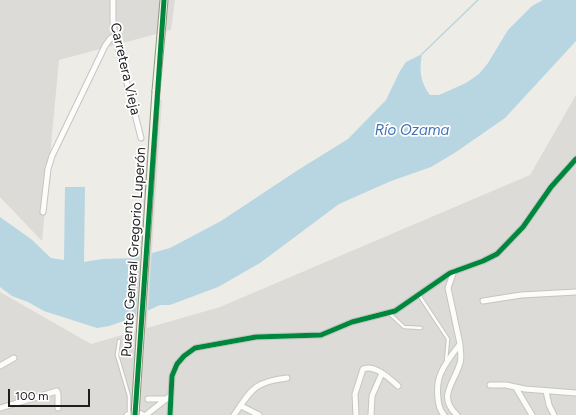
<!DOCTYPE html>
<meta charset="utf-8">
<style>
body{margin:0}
#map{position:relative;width:576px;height:415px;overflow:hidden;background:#edece6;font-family:Figtree,sans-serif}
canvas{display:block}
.scale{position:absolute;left:8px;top:389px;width:82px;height:18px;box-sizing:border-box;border:2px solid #1e1e1e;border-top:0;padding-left:5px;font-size:12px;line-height:14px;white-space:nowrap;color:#1e1e1e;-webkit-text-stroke:3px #fff;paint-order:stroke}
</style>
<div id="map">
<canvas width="576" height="415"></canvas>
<div class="scale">100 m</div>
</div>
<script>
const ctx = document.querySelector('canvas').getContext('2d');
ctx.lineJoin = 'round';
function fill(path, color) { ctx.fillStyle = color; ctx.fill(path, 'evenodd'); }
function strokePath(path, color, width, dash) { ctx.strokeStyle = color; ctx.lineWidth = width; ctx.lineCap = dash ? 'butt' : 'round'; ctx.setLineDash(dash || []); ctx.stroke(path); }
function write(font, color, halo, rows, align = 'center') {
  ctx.font = font + ' Figtree,sans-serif'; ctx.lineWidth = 3.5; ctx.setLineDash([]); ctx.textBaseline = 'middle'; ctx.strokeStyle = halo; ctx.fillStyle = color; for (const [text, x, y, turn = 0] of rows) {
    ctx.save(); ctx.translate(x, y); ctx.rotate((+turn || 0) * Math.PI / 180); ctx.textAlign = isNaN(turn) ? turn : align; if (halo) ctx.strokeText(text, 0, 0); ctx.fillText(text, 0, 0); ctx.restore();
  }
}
fill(new Path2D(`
 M0,0H175L171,30L59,60L42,241L0,197Z
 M576,95V415H0V292L91,344L220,307L530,175Z`), '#dcdbd8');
fill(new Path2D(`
 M543,0H576V41L505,118L456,152L431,167L391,181L339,204L260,263L218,287L170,305H160L130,319L109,326L97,328L44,311L28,302L12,296L0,287V217L31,239L51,258L64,260L65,187H85L84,262L102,259L134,258L170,248L221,221L298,170L348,139L386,100L400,71L406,62L422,54C419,70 420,82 430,95H439L466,83L479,74L488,63L508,30L532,6Z`), '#b8d6e2');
fill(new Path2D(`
 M151,99L162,100L141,415H131L138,275Z`), '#dddcda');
strokePath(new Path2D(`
 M422,54L478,0`), '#b8d6e2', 1.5);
const lane = new Path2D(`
 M419,295L448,339L446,361
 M390,314L404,327L421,328
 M119,341L117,355L129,396V414`);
const street = new Path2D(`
 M113,0V21L115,36L141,138
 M43,212L48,169L52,156L105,46L110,39L115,36
 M483,301L521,295L576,292
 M0,366L14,358
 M490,385H506L525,389L576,393
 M516,388L532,415
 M546,391L549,405L554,415
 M148,399H166
 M241,406L259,415
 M0,408L57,391L58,394V408
 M127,415C133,413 138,411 143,415
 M146,415L170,396
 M170,415L172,376L177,364L184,356L195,348L256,337L321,335L352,322L395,311L450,273L483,261L497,254L523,227L551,187L576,159
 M234,415C252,389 254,382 287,378
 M356,415L355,394L363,369C375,364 390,379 398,386
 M371,415L372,396L382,373
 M444,415C436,407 436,383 441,373C445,363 453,353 460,344L448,288L454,271
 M457,415C437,396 454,384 460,363C462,357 460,350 460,344`);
const secondary = new Path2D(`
 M156,91L164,0`);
strokePath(lane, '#c5c5c2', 4.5);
strokePath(street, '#c5c5c2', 7);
strokePath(secondary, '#93977e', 9);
strokePath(lane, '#fcfcfb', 2.5);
strokePath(street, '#fcfcfb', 5);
strokePath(secondary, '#f2f4ea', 7);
const secondaryBridge = new Path2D(`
 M135,415L156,91`);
strokePath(secondaryBridge, '#93977e', 9, []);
strokePath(secondaryBridge, '#f2f4ea', 7);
strokePath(new Path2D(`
 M135,415L164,0
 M170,415L172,376L177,364L184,356L195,348L256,337L321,335L352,322L395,311L450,273L483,261L497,254L523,227L551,187L576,159`), '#00873e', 5);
write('14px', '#1e1e1e', '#fff', [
 ["Carretera Vieja",125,69,77],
 ["Puente General Gregorio Luperón",134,252,-86]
]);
write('italic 15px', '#4472b4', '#fff', [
 ["Río Ozama",412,131]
]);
</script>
